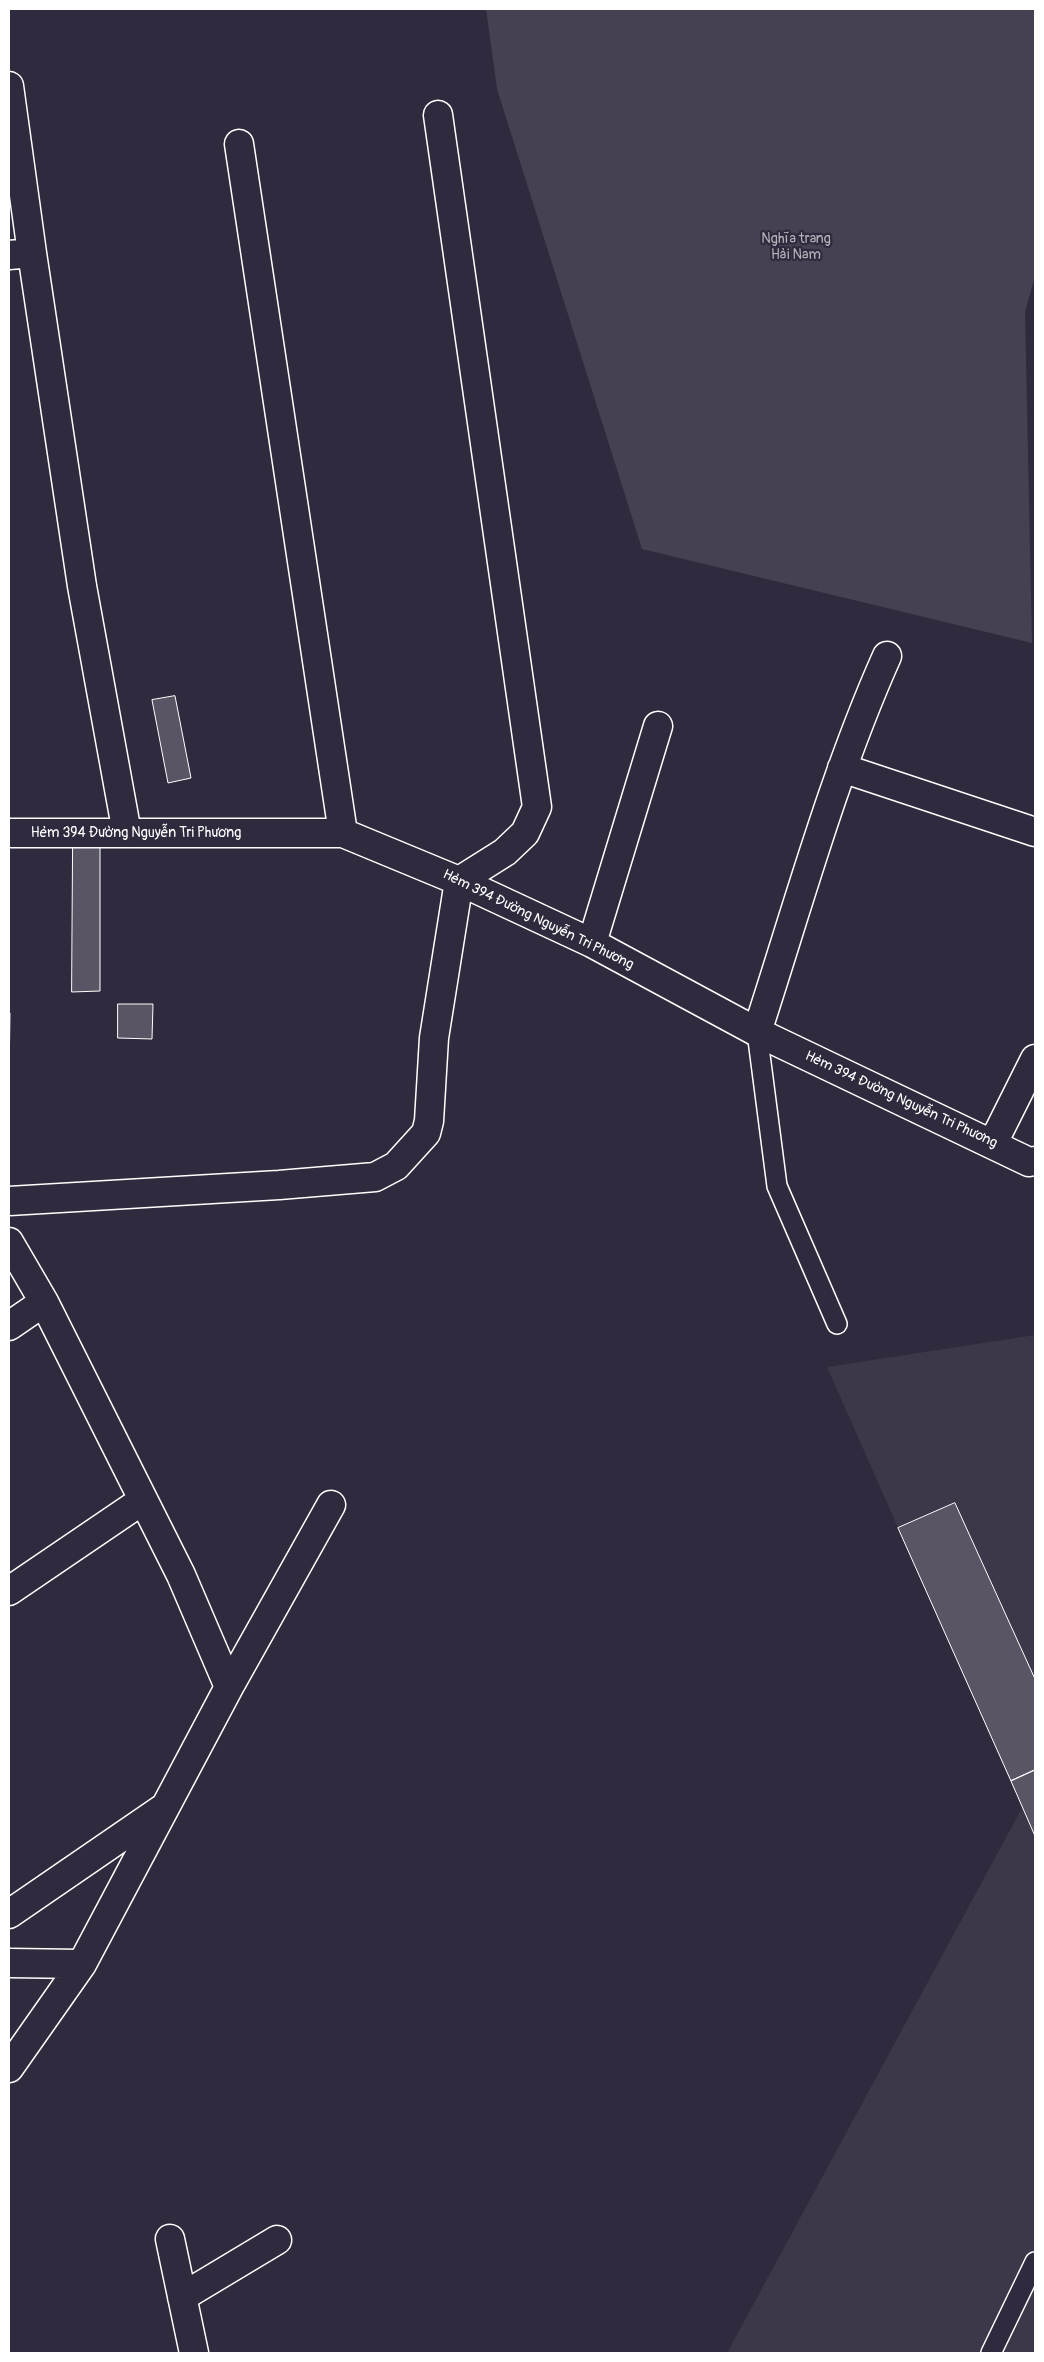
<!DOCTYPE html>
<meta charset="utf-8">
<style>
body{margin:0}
#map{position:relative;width:1044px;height:2362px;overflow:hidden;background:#2f2a3d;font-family:Pangolin,sans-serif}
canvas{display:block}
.frame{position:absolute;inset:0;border:10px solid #fff;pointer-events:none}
</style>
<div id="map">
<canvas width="1044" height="2362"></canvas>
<div class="frame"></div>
</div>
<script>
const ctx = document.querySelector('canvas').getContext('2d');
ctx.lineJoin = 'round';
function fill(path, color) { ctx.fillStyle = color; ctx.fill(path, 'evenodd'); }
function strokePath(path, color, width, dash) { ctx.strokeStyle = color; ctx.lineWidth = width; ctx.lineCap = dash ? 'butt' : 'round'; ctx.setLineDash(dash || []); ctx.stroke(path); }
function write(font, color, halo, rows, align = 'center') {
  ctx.font = font + ' Pangolin,sans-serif'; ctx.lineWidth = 4.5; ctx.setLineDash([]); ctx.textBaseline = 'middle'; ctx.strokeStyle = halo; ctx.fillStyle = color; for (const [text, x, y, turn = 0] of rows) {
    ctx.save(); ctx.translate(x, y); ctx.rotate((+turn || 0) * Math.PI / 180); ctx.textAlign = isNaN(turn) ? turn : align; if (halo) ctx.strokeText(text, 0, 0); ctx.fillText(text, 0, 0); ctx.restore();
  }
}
fill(new Path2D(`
 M1035,1335V2353H727L1022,1808L827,1367Z`), '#3c3749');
fill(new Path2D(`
 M486,9H1035V276L1025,312L1032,643L642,549L497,89Z`), '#464152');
const building = new Path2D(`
 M175,696L191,778L168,783L152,700Z
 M73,843L100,844V991L72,992Z
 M118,1004H153L152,1039L118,1038Z
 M9,1013H10L9,1082Z
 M955,1503L1035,1679V1770L1011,1781L898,1528Z
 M1035,1770V1836L1011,1781Z`);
fill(building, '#595564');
strokePath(building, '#fff', 1);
const service = new Path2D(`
 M757,1032L777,1186L837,1324
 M991,2353L1035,2262`);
const minor = new Path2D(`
 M9,86L32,253L9,255
 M239,144L343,833
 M32,253L82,586L127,833
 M842,768L1035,832
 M9,833H343L459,881L592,943L757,1032L1029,1162L1035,1161
 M592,943L658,726
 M757,1032C798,906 833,777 887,656
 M993,1143L1035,1059
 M9,1201L279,1185L375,1177L396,1166L426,1133L429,1121L434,1038L459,881L505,852L525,833L537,807L438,115
 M9,1242L44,1302L181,1575L229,1687
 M9,1326L44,1302
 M9,1591L143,1500
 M9,1914L162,1809
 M9,1963L82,1964
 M9,2068L82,1964L229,1687L331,1505
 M170,2239L194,2353
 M182,2297L277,2240`);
strokePath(service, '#fff', 22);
strokePath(minor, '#fff', 31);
strokePath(service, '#2f2a3d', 19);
strokePath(minor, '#2f2a3d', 28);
write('14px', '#b5b3ba', '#2f2a3d', [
 ["Nghĩa trang",796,239],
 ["Hải Nam",796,255]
]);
write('14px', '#fff', '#2f2a3d', [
 ["Hẻm 394 Đường Nguyễn Tri Phương",136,833],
 ["Hẻm 394 Đường Nguyễn Tri Phương",538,920,26],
 ["Hẻm 394 Đường Nguyễn Tri Phương",901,1100,25]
]);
</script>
